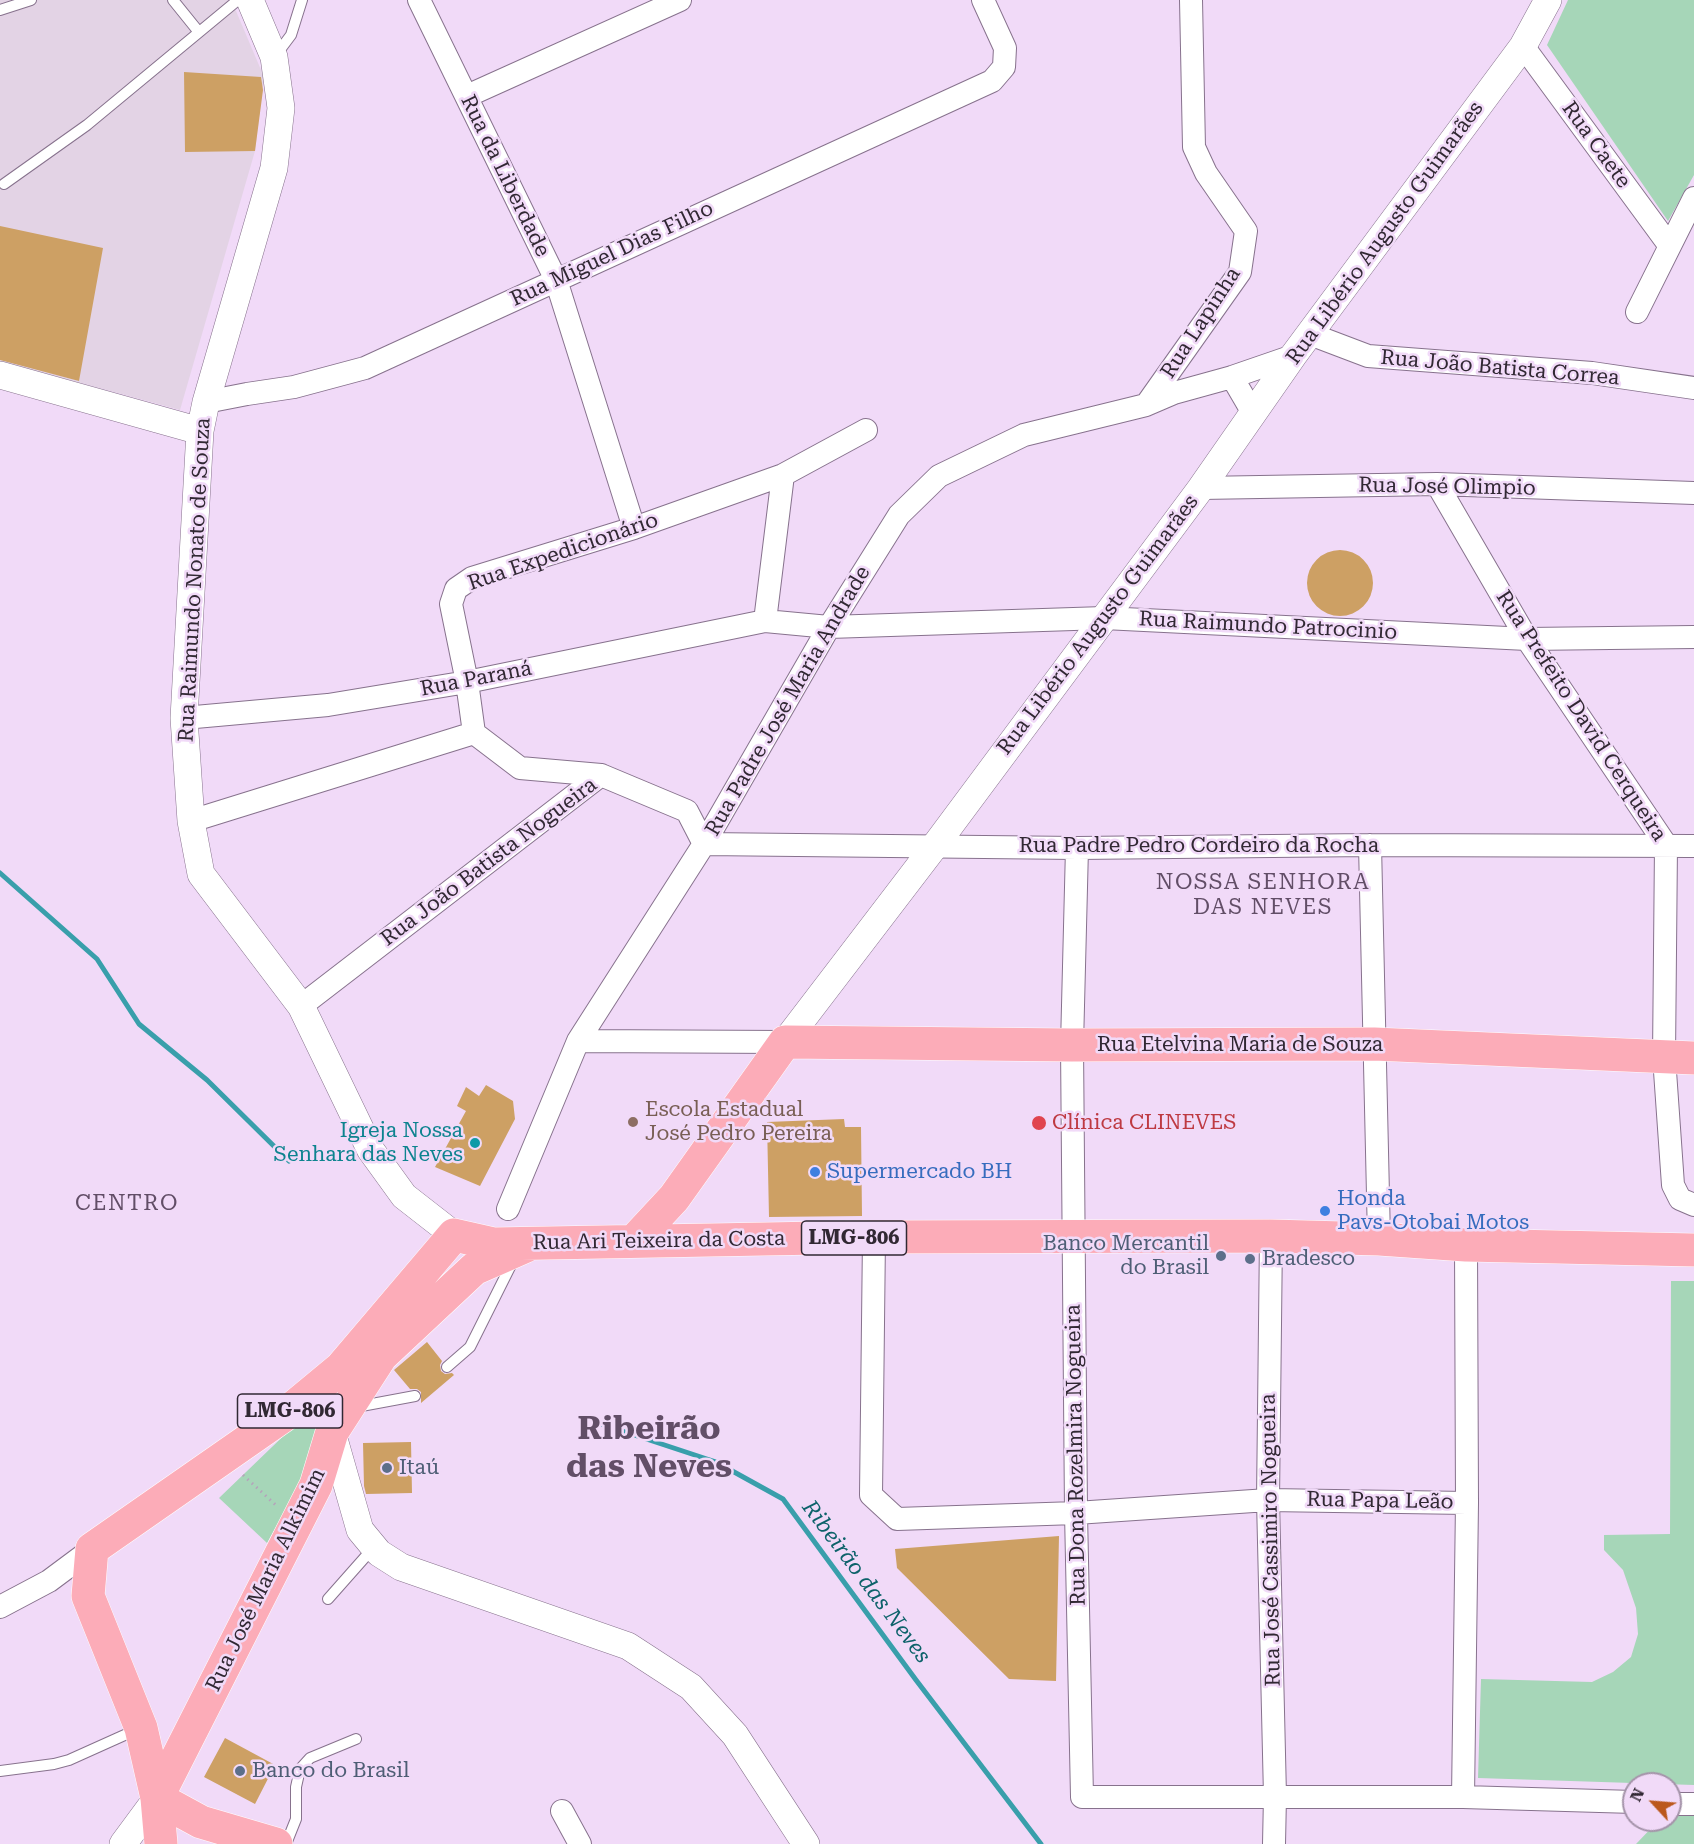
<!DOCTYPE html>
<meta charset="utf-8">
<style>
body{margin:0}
#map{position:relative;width:1694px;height:1844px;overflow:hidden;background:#f1daf8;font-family:"Roboto Serif",serif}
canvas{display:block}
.north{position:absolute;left:1622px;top:1772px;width:60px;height:60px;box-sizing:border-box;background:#f1daf8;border:2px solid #a493a9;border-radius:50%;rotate:296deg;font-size:16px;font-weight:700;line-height:24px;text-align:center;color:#312833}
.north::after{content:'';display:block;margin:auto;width:21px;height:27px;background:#bb581d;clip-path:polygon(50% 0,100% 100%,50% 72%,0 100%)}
</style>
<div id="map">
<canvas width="1694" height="1844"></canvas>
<div class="north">N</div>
</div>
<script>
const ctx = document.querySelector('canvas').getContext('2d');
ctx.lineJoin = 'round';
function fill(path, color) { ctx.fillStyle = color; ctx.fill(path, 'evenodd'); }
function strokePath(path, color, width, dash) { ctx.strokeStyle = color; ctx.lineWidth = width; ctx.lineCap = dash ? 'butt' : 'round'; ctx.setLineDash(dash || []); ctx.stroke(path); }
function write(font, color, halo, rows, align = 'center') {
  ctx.font = font + ' "Roboto Serif",serif'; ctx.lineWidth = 5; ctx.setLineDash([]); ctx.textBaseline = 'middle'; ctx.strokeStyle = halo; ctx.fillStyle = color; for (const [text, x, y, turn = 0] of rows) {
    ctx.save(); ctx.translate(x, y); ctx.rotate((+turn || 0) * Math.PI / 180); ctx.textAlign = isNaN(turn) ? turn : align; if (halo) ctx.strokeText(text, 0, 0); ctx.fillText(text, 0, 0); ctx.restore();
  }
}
fill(new Path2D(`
 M0,0H228L236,11L264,77L255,151L180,410L0,361Z`), '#e3d3e5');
fill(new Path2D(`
 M1568,0H1694V175L1668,221L1547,45Z
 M1671,1281H1694V1785L1478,1778L1481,1679L1592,1682L1613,1672L1631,1657L1638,1634L1636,1608L1623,1570L1604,1550V1535L1670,1534Z
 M299,1421L315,1426L316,1456L267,1543L219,1498Z
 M1670,1816H1694V1844H1636L1659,1820H1670Z`), '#a6d6b8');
strokePath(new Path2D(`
 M0,873L97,959L139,1024L207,1080L289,1161
 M601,1424L716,1462L783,1499L916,1680L1041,1844`), '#399fab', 5);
fill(new Path2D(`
 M184,72L261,77L263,90L255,151L185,152Z
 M0,226L103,248L79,381L0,360Z
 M1307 583a33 33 0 1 1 66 0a33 33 0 1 1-66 0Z
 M486,1085L513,1101L515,1119L480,1186L435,1167L466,1111L457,1106L466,1087L479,1096Z
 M844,1119L845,1127H861L862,1216L769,1217L767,1122Z
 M427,1342L442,1361L440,1365L441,1371L445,1374L452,1373L454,1375L421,1403V1392L417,1389H410L394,1370Z
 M411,1442L412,1493L366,1494L364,1486L363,1443Z
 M1059,1536L1056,1681L1009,1679L897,1568L895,1549Z
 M225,1738L275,1765L255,1804L204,1777Z`), '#cda064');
const service = new Path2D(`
 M173,0L198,31
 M0,10L31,0
 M276,55L291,35L302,0
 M4,184L87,125L238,0
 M447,1367L470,1347L514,1259
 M356,1407L415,1396
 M328,1599L374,1547
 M0,1771L54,1764L69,1760L138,1729
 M286,1844L296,1819V1787L300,1769L310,1758L356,1739`);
const minor = new Path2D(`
 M419,0L556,280L634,528
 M1523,46L1669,245
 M467,96L680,0
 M1637,312L1694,198
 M1310,334L1368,356L1592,373L1694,388
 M1232,377L1253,413
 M206,402L247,394L294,387L365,368L992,81L1004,67L1005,48L983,0
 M1146,405L1240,272L1246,231L1206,173L1194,147L1191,0
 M1437,484L1527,639L1666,845L1664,1057L1673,1185L1680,1199L1694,1205
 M1201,488L1437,484L1694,493
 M765,621L783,475
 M184,718L328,705L467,682L765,621L829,627L1104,618L1527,639L1694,637
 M191,821L474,733
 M704,844L1077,848L1370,845L1694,846
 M704,844L687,811L601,775L520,768L474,733L467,682L451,604L456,589L472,578L634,528L783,475L866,430
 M1370,845L1379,1239
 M1077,848L1072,1045L1076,1513L1082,1797H1463L1634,1802
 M301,1006L601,775
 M578,1041L785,1042
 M508,1209L578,1041L704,844L829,627L899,515L939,476L1024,435L1146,405L1174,393L1232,377L1293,356
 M1271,1236L1268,1500L1275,1796L1274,1844
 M874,1237L871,1495L897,1519L1076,1513L1268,1500L1467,1503
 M0,1607L49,1581L92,1549
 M1463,1797L1467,1503L1466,1245
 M1670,1804H1694
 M562,1811L580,1844`);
const tertiary = new Path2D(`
 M250,0L274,57L281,108L274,168L206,402L200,431L184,718L191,821L201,874L301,1006L370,1149L404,1196L454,1235
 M0,375L200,431
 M785,1042L934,847L1201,488L1293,356L1523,46L1548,0
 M332,1432L360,1530L379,1553L401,1567L628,1646L691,1687L735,1735L806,1844
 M123,1844L157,1798`);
const trunk = new Path2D(`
 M454,1235L494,1244L874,1237L1271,1236L1379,1239L1466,1245L1694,1250
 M634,1241L674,1198L785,1042L1072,1045L1374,1044L1694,1058
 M157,1798L316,1485L332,1432L381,1356L474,1269L524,1247
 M157,1798L201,1822L276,1844
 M161,1844L157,1798L141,1728L88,1596L92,1549L283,1416L341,1368L454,1235`);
strokePath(service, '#87728d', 12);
strokePath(minor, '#87728d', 24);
strokePath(tertiary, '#87728d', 28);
strokePath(trunk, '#fff', 34);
strokePath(new Path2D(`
 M243,1475L278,1507`), '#b5a3bb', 3, [1.5, 4.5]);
strokePath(service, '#fff', 10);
strokePath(minor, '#fff', 22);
strokePath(tertiary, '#fff', 27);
strokePath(trunk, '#fcacb8', 33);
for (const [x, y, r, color] of [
 [633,1122,6,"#8d6e63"],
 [1039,1123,8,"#e0444e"],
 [475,1143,6,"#0f9aa8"],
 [815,1172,6,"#3f7fe0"],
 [1325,1211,6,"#3f7fe0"],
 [1221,1256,6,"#5c6f8a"],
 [1250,1259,6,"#5c6f8a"],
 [387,1468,6,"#5c6f8a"],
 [240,1771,6,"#5c6f8a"]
]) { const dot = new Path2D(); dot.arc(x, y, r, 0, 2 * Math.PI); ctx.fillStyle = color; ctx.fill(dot); strokePath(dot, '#f1daf8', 2); }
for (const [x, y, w] of [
 [854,1238,105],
 [290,1411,105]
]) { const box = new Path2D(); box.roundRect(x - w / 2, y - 17, w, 34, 4.5); ctx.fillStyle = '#f1daf8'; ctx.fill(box); strokePath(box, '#312833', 1.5); }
write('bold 20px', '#312833', null, [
 ["LMG-806",854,1238],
 ["LMG-806",290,1411]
]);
write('21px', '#312833', '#f1daf8', [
 ["Rua Caete",1596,145,54],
 ["Rua da Liberdade",505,176,64],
 ["Rua Libério Augusto Guimarães",1385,233,-54],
 ["Rua Miguel Dias Filho",612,254,-25],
 ["Rua Lapinha",1201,323,-57],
 ["Rua João Batista Correa",1500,368,5],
 ["Rua José Olimpio",1447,487,1],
 ["Rua Expedicionário",563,552,-19],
 ["Rua Raimundo Nonato de Souza",195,580,-87],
 ["Rua Libério Augusto Guimarães",1098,625,-53],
 ["Rua Raimundo Patrocinio",1268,626,3],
 ["Rua Paraná",476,679,-11],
 ["Rua Padre José Maria Andrade",788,701,-60],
 ["Rua Prefeito David Cerqueira",1581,716,57],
 ["Rua Padre Pedro Cordeiro da Rocha",1199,846],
 ["Rua João Batista Nogueira",489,862,-37],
 ["Rua Etelvina Maria de Souza",1240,1045],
 ["Rua Ari Teixeira da Costa",659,1241,-1],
 ["Rua Dona Rozelmira Nogueira",1076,1455,-91],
 ["Rua Papa Leão",1380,1501,1],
 ["Rua José Cassimiro Nogueira",1271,1540,-91],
 ["Rua José Maria Alkimim",266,1580,-64]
]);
write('21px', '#785e54', '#f1daf8', [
 ["Escola Estadual",645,1110],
 ["José Pedro Pereira",645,1134]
], 'left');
write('21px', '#be3a42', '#f1daf8', [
 ["Clínica CLINEVES",1052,1123]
], 'left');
write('21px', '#0d838f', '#f1daf8', [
 ["Igreja Nossa",463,1131],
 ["Senhara das Neves",463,1155]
], 'right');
write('21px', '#366cbe', '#f1daf8', [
 ["Supermercado BH",827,1172],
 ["Honda",1337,1199],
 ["Pavs-Otobai Motos",1337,1223]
], 'left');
write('21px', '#4e5e75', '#f1daf8', [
 ["Banco Mercantil",1209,1244,"right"],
 ["do Brasil",1209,1268,"right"],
 ["Bradesco",1262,1259],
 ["Itaú",399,1468],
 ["Banco do Brasil",252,1771]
], 'left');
ctx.letterSpacing = '1.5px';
write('22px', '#624e67', '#f1daf8', [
 ["NOSSA SENHORA",1263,883],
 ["DAS NEVES",1263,908],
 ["CENTRO",127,1204]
]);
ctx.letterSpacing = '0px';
write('italic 22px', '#0d626a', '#f1daf8', [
 ["Ribeirão das Neves",866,1582,53]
]);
write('bold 33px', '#624e67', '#f1daf8', [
 ["Ribeirão",649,1429],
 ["das Neves",649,1467]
]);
</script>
